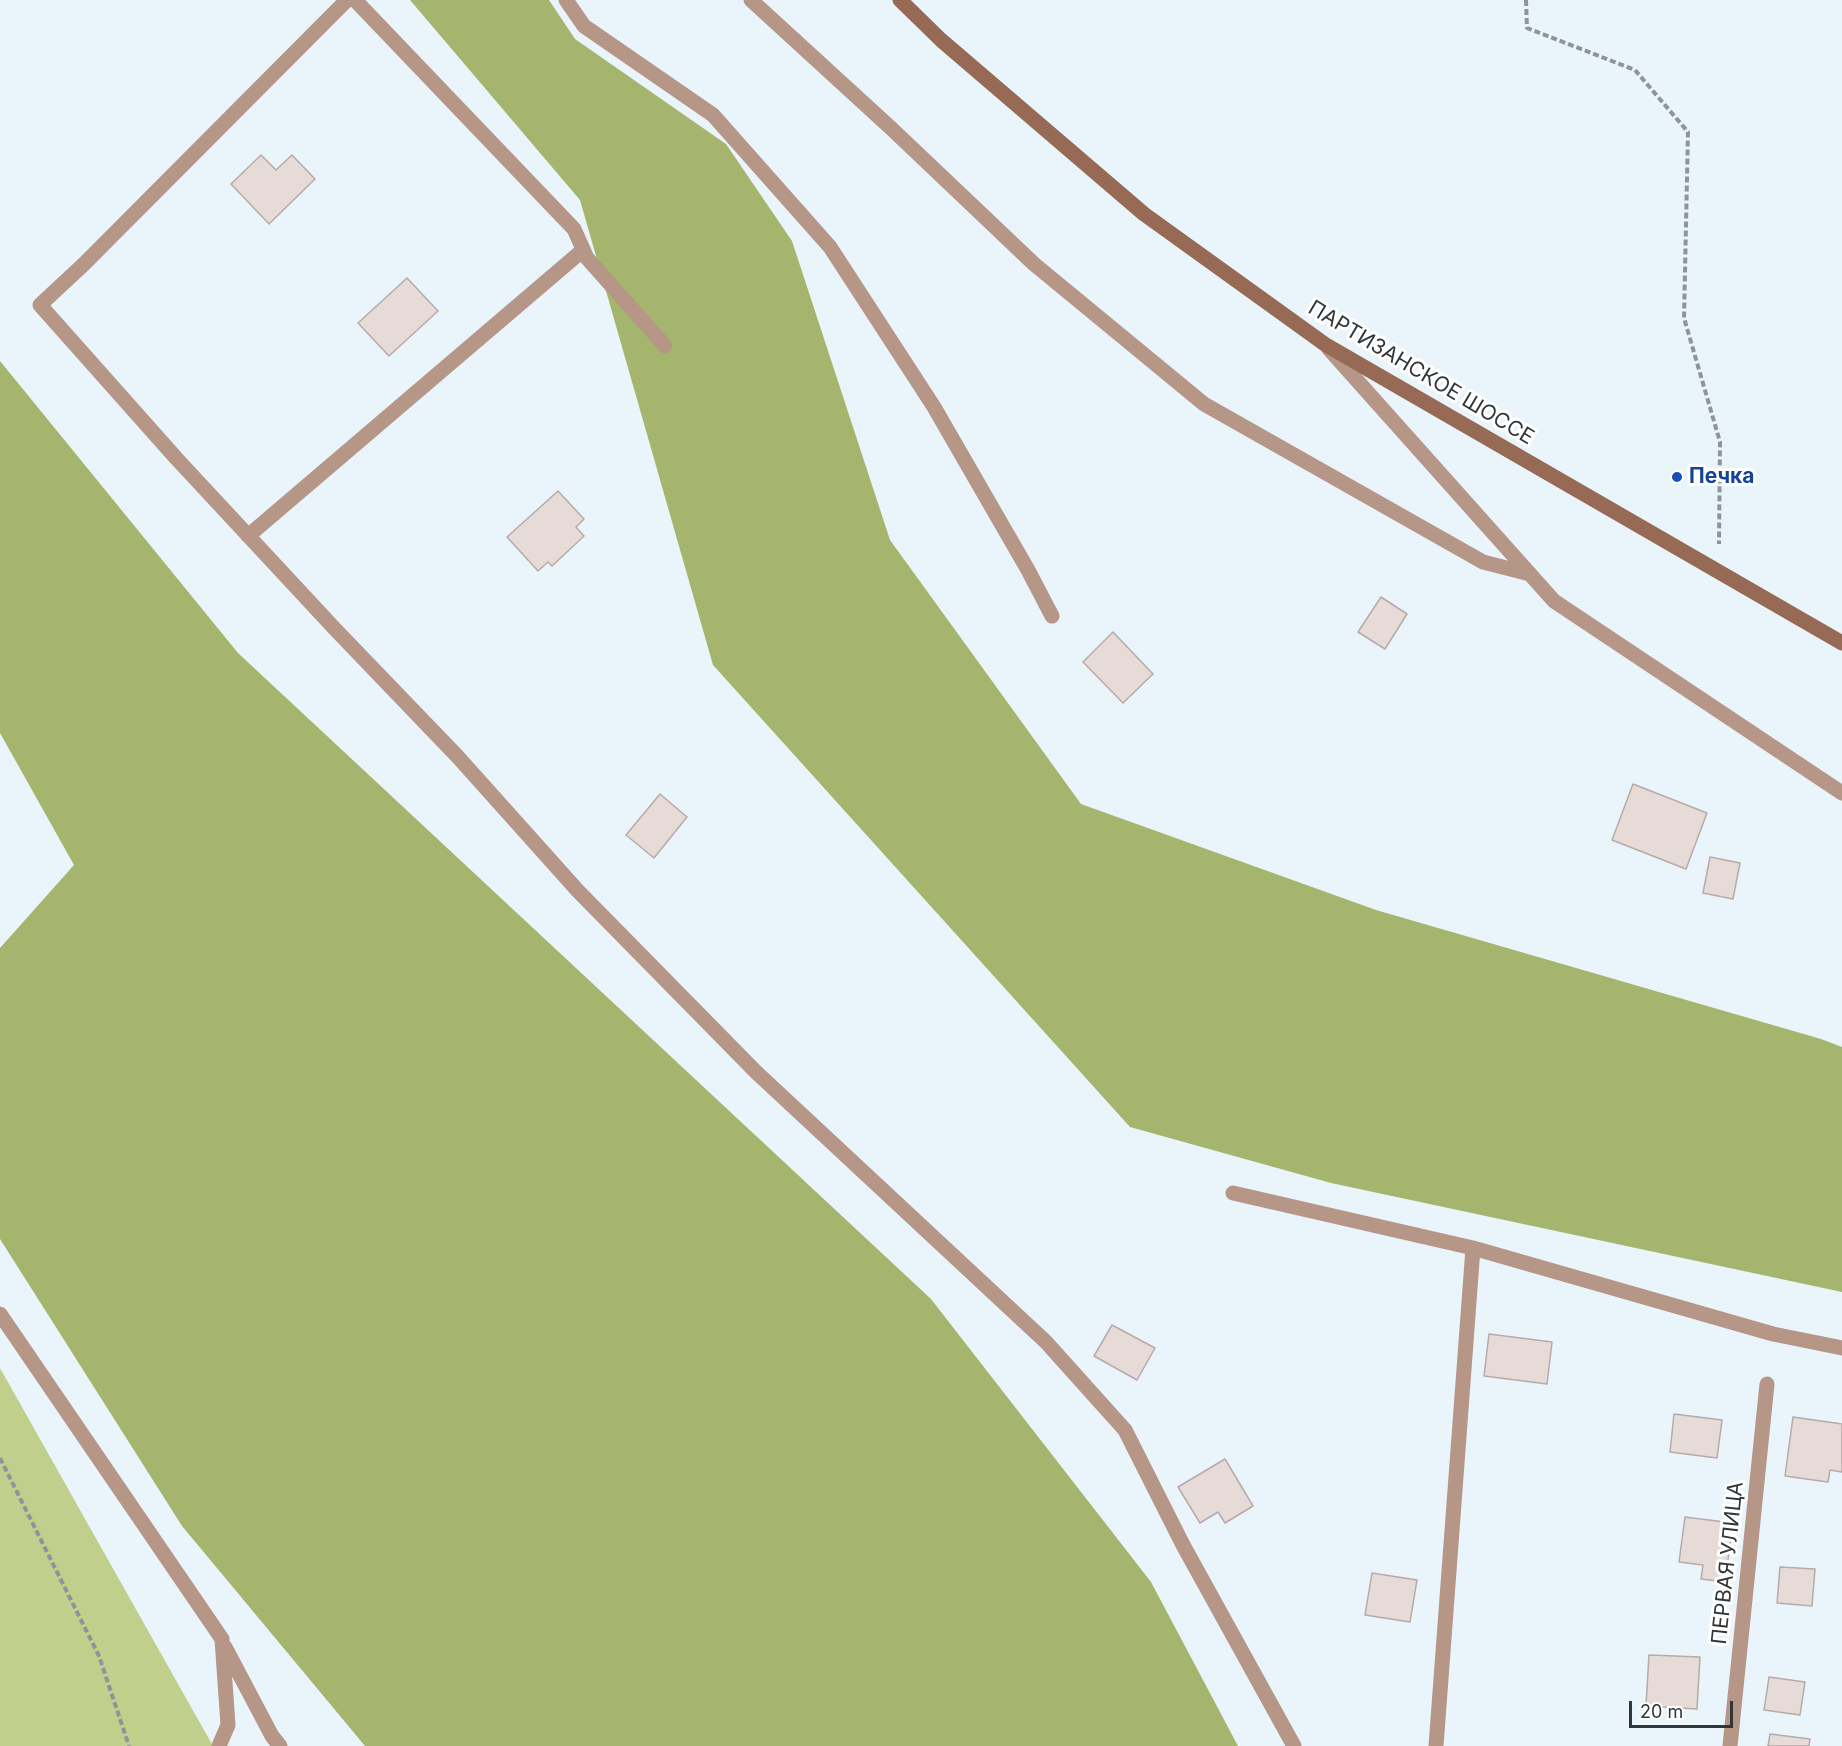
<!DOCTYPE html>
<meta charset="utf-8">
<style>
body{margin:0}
#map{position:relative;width:1842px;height:1746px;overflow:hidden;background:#eaf4fb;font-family:Inter,sans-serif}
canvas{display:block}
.scale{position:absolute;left:1629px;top:1701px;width:104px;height:27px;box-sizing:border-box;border:3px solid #323638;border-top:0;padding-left:8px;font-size:18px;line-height:21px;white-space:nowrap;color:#323638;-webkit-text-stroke:4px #fff;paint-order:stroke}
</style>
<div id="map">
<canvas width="1842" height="1746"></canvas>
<div class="scale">20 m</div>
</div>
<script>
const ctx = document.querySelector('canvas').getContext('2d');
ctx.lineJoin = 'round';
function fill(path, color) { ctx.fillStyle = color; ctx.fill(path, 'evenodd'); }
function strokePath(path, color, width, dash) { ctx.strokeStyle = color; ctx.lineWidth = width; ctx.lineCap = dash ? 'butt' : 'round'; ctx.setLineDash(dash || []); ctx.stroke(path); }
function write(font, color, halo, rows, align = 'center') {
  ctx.font = font + ' Inter,sans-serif'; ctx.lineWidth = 6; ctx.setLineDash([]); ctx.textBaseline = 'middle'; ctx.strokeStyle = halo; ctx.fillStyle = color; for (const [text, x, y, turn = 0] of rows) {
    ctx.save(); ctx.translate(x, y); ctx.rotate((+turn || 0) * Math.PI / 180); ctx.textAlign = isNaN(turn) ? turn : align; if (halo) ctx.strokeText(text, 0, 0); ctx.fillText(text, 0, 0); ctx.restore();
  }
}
fill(new Path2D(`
 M0,1368L213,1746H0Z`), '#c1cf8d');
fill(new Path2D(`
 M410,0H549L575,39L726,144L792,241L890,540L1081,804L1376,910L1821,1039L1842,1047V1292L1331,1183L1130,1127L713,665L580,200Z
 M0,361L238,653L931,1299L1151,1582L1238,1746H365L182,1526L0,1239V948L74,865L0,733Z`), '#a6b56d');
const building = new Path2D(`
 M261,155L276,170L292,155L315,179L269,224L231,184Z
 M407,278L438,311L389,356L358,323Z
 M558,491L584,519L576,527L584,536L552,566L548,562L538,571L507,537Z
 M1381,597L1407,614L1385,649L1358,632Z
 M1113,632L1153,674L1123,703L1083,662Z
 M1633,784L1707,813L1686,869L1612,840Z
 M660,794L687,817L654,858L626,835Z
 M1710,857L1740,863L1733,899L1703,893Z
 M1112,1325L1155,1348L1137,1380L1094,1356Z
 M1489,1334L1552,1342L1547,1384L1484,1376Z
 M1674,1414L1722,1420L1717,1458L1670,1452Z
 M1793,1417L1842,1424V1472L1830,1470L1828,1482L1785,1476Z
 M1225,1459L1253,1506L1225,1523L1218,1512L1200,1523L1178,1487Z
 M1685,1517L1733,1523L1725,1582L1701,1579L1703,1565L1679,1562Z
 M1780,1567L1815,1569L1812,1606L1777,1603Z
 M1372,1573L1417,1580L1410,1622L1365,1615Z
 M1649,1655L1700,1657L1697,1709L1646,1706Z
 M1769,1677L1805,1682L1800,1715L1764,1710Z
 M1770,1734L1810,1739L1809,1746H1768Z`);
fill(building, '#e6dbd7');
strokePath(building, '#b6aba8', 1.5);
strokePath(new Path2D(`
 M1526,0L1527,28L1635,70L1688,132L1684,318L1720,442L1719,544
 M0,1458L99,1656L129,1746`), '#8e9599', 4, [6, 3]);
strokePath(new Path2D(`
 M347,0L84,264L40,305L176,458L334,628L458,757L578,891L756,1072L1046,1342L1125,1430L1183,1545L1294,1746
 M355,0L574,229L587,258L665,346
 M566,0L584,26L713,115L830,247L934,407L1028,570L1052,616
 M751,0L893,130L1034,264L1204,404L1483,562L1530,574
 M248,536L583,250
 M1233,1193L1473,1248L1773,1334L1842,1348
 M1436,1746L1473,1248`), '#b59687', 15);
strokePath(new Path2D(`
 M1329,349L1554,601L1842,793
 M0,1314L222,1639L228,1725L219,1746
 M225,1647L272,1736L280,1746
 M1730,1746L1767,1384`), '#b59687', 15);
strokePath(new Path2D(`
 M900,0L941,40L1144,214L1326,345L1842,643`), '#966a54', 15);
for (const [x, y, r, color] of [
 [1677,477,6,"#1a4fb4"]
]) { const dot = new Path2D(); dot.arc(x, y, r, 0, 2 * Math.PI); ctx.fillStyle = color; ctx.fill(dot); strokePath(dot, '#fff', 2); }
write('21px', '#323638', '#fff', [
 ["ПАРТИЗАНСКОЕ ШОССЕ",1421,373,31],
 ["ПЕРВАЯ УЛИЦА",1728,1563,-84]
]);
write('bold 21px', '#164399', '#fff', [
 ["Печка",1689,477]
], 'left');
</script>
